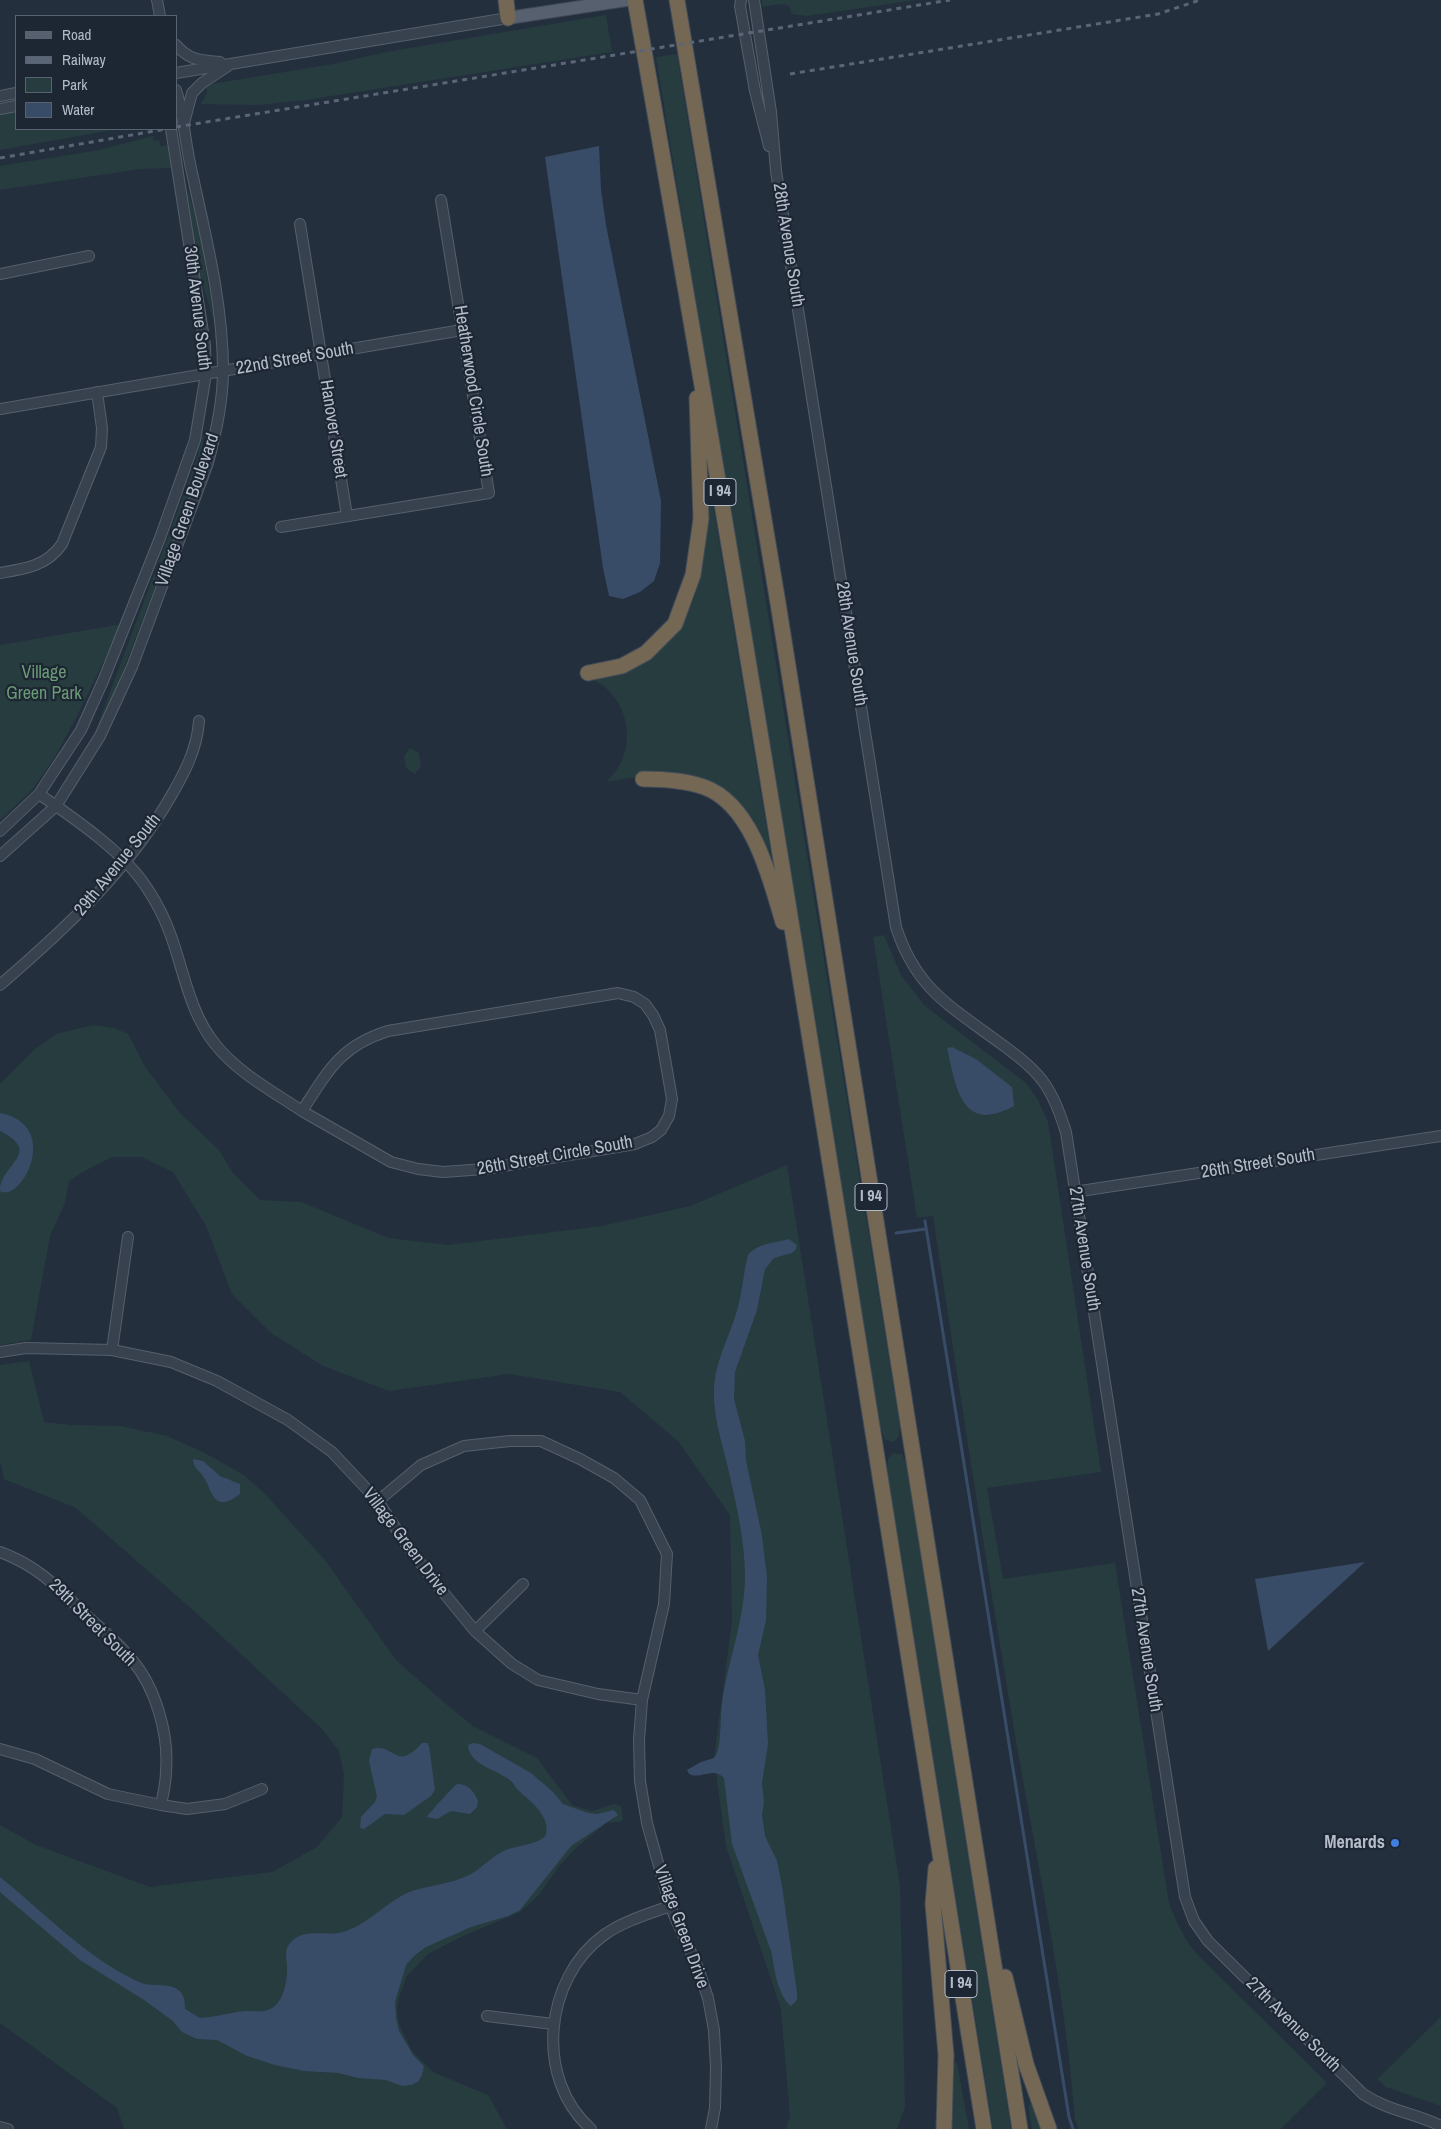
<!DOCTYPE html>
<style>
body{margin:0}
#map{position:relative;width:1441px;height:2129px;overflow:hidden;background:#242f3e;font-family:"Archivo Narrow",sans-serif}
canvas{display:block}
.legend{position:absolute;left:15px;top:15px;width:162px;height:115px;box-sizing:border-box;background:#1d2633;border:1px solid #59626f;margin:0;padding:6px 9px;list-style:none;font-size:15px;color:#b4bcc9}
.legend li{display:flex;align-items:center;gap:10px;height:25px}
.legend b{width:25px;border:1px solid #59626f}
</style>
<div id="map">
<canvas width="1441" height="2129"></canvas>
<ul class="legend">
<li><b style="height:6px;background:#56606e"></b>Road</li>
<li><b style="height:6px;background:#5a6575"></b>Railway</li>
<li><b style="height:14px;background:#263c3f"></b>Park</li>
<li><b style="height:14px;background:#394c67"></b>Water</li>
</ul>
</div>
<script>
const ctx = document.querySelector('canvas').getContext('2d');
ctx.lineJoin = 'round';
function fill(path, color) { ctx.fillStyle = color; ctx.fill(path, 'evenodd'); }
function strokePath(path, color, width, dash) { ctx.strokeStyle = color; ctx.lineWidth = width; ctx.lineCap = dash ? 'butt' : 'round'; ctx.setLineDash(dash || []); ctx.stroke(path); }
function write(font, color, halo, rows, align = 'center') {
  ctx.font = font + ' "Archivo Narrow",sans-serif'; ctx.lineWidth = 4.5; ctx.setLineDash([]); ctx.textBaseline = 'middle'; ctx.strokeStyle = halo; ctx.fillStyle = color; for (const [text, x, y, turn = 0] of rows) {
    ctx.save(); ctx.translate(x, y); ctx.rotate((+turn || 0) * Math.PI / 180); ctx.textAlign = isNaN(turn) ? turn : align; if (halo) ctx.strokeText(text, 0, 0); ctx.fillText(text, 0, 0); ctx.restore();
  }
}
fill(new Path2D(`
 M762,0H916L807,16L792,14L789,6L782,4L762,7Z
 M606,15L612,52L306,100L258,105L201,104L207,93L206,87L212,84L333,64L386,52Z
 M677,54L900,1427L899,1436L893,1442L885,1440L880,1426L656,57Z
 M16,112V129H118L0,150V115Z
 M153,136L154,141L159,140L160,146L169,145L172,168L140,169L0,190V166L99,150Z
 M189,192L201,239L214,322L199,271L187,193Z
 M206,424L198,474L114,695L99,725L98,724L195,465Z
 M707,470L771,854V862L758,830L747,813L730,797L655,774L606,782C634,757 634,714 606,688C602,684 595,681 589,677C606,673 626,671 641,664C652,658 660,651 668,642C710,595 708,530 705,471Z
 M122,624L75,720L53,760L32,790L0,820V645Z
 M410,748L419,753L421,766L415,774L406,768L404,756Z
 M884,935L901,975L924,1005L1026,1083L1038,1100L1048,1122L1101,1472L987,1488L1003,1579L1115,1563L1169,1903C1176,1921 1183,1937 1195,1952L1327,2083L1281,2129H1078L1075,2119C1065,1988 1036,1858 1014,1729C985,1558 959,1387 933,1216L917,1218L873,937ZM964,1052L1011,1087L1005,1111L986,1116Z
 M93,1025L114,1028L128,1034L146,1068L180,1113L219,1150L233,1173L260,1200L301,1202L389,1238L448,1245L602,1226L690,1206L787,1165L900,1886L905,2107L897,2129H786L790,2117L781,2009L726,1846L714,1758L732,1621L730,1515L678,1441L620,1392L509,1374L389,1391L323,1366L271,1333L232,1294L206,1226L173,1172L142,1157H112L83,1172L69,1181L65,1203L50,1236L31,1340L0,1345V1084L35,1049L56,1034Z
 M29,1361L44,1422L71,1425L120,1426L167,1436L203,1452L244,1475L265,1494L325,1560L396,1660L446,1704L473,1726L537,1758L572,1805L592,1811L614,1804L621,1806L623,1820L619,1822H608L576,1848L560,1865L539,1895L520,1912L463,1936L428,1954L407,1976L399,1997L397,2009L399,2024L412,2051L433,2072L488,2095L507,2129H124L117,2108L0,2023V1825L36,1845L150,1887L272,1872L317,1847L342,1817L344,1774L339,1751L323,1730L202,1618L76,1508L4,1479L0,1461V1365Z
 M893,1453L902,1454L906,1463L1011,2129H993L887,1469L888,1459Z
 M1441,2017V2106L1386,2087L1377,2079Z
 M957,2062L969,2129H951L954,2064Z
 M1034,2104L1043,2129H1032L1028,2105Z`), '#263c3f');
fill(new Path2D(`
 M599,146L601,190L606,225L661,501L660,563L654,581L640,592L623,599L609,596L603,568L545,157Z
 M952,1047L976,1059L1012,1087L1014,1106C961,1135 956,1087 947,1048Z
 M0,1113C63,1125 21,1204 0,1191C0,1164 44,1153 0,1131Z
 M789,1239L797,1245L796,1249L792,1253L774,1258L765,1269L757,1310L735,1372L734,1399L745,1441L746,1460L762,1536L767,1577L766,1620L758,1655L765,1690L768,1744L762,1783L764,1802L762,1815L765,1836L777,1861L782,1886L797,1992V2000L791,2006C778,1996 774,1969 772,1954L732,1844L724,1778C712,1766 701,1780 689,1774L687,1770L701,1762L714,1758C722,1750 720,1717 722,1703C728,1661 745,1619 745,1576C745,1541 736,1503 728,1468C722,1443 713,1416 714,1390C715,1362 728,1340 736,1314C742,1295 743,1275 748,1255C758,1243 775,1243 789,1239Z
 M193,1459L203,1461L220,1476L240,1484V1494C212,1515 213,1490 203,1476C199,1470 193,1468 193,1459Z
 M1365,1562L1268,1651L1255,1579Z
 M422,1743H427L429,1746L435,1790L431,1796L404,1815L385,1814L364,1829L360,1828L361,1817L375,1802L377,1797L369,1761L372,1749C395,1742 395,1773 422,1743Z
 M473,1743L480,1744L531,1773L553,1792L563,1804L588,1813L597,1814L614,1810L618,1815L571,1846L520,1910L508,1916L471,1927L426,1947L415,1955L406,1965L395,2002L396,2018L399,2031L413,2055L424,2066L422,2075L418,2082L411,2085L402,2086L386,2080L358,2078L339,2073L304,2071L275,2065L247,2056L217,2040L197,2039L182,2032L173,2021L144,2000L80,1960L0,1892V1877C41,1910 77,1948 123,1974C130,1977 137,1982 144,1984C163,1987 186,1980 185,2009L200,2018C213,2017 225,2014 237,2012C246,2010 255,2012 264,2011C283,2009 288,1981 287,1965C286,1956 284,1948 292,1941C306,1927 330,1938 346,1931C369,1923 386,1903 407,1893C427,1885 449,1885 469,1875C483,1868 491,1856 506,1850C515,1846 543,1844 546,1834C550,1815 530,1801 519,1791C516,1789 515,1785 512,1782C500,1770 469,1766 468,1745Z
 M457,1784C468,1784 474,1791 478,1801L477,1807L470,1814L451,1811L437,1819L427,1817C429,1813 454,1786 457,1784Z`), '#394c67');
strokePath(new Path2D(`
 M925,1221L1069,2117L1073,2129
 M896,1233L926,1229`), '#394c67', 3);
const minor = new Path2D(`
 M157,0L160,16
 M741,0L740,6L755,91L769,146
 M754,0L771,112L776,171L896,927C916,989 950,1006 1000,1043C1015,1054 1030,1065 1042,1080C1054,1096 1060,1114 1066,1132L1185,1897L1194,1921L1208,1941L1363,2094C1388,2111 1415,2113 1441,2126
 M176,45C190,61 200,60 220,62
 M176,73L508,18
 M0,96L16,93
 M0,109L16,106
 M184,123L192,93L202,83L228,66
 M300,224L347,516
 M0,274L89,256
 M0,409L462,330
 M281,527L489,493L441,200
 M0,573C25,569 47,566 62,544L101,447L102,428L97,392
 M39,794C75,819 124,852 147,888C157,903 165,919 171,936C184,972 190,1013 215,1044C238,1073 272,1091 302,1111
 M0,831L39,794L81,730L103,681L160,538L195,440L206,374L205,345L171,129
 M0,856L56,806L100,736L132,667L208,463C216,432 223,402 223,370C223,302 205,234 191,168C185,143 184,115 176,90
 M0,985C65,929 128,871 171,796C185,772 197,749 199,721
 M618,993L634,997L645,1004L653,1015L660,1030L672,1099L669,1116L661,1130L652,1137L635,1144L485,1169L443,1172L418,1169L391,1162L302,1111C328,1071 340,1046 388,1031Z
 M1074,1192L1441,1136
 M112,1350L128,1237
 M0,1352L26,1348L112,1350L171,1362L217,1381L288,1420L332,1452L378,1501L406,1544L434,1581L475,1631L512,1664L538,1680L598,1694L642,1700
 M378,1501L421,1465L464,1446L510,1441H541L580,1459L614,1478L640,1500L667,1554L664,1604L642,1700L639,1740L640,1781L647,1823L670,1906L698,1968L708,1998L714,2030L716,2068L715,2108L711,2129
 M0,1552C38,1566 57,1587 85,1614C101,1629 119,1643 132,1660C156,1688 169,1735 166,1771C166,1783 163,1794 161,1805
 M475,1631L523,1584
 M0,1749L35,1759L108,1794L161,1805L187,1809L225,1804L262,1789
 M487,2016L553,2024
 M0,2127L8,2129
 M591,2129C534,2079 544,1978 604,1935C624,1921 648,1914 670,1906`);
const major = new Path2D(`
 M508,18L626,0`);
const highway = new Path2D(`
 M506,0L508,18
 M635,0C761,708 870,1419 984,2129
 M677,0L778,603L1020,2129
 M588,673L622,666L646,653L675,624L693,575L701,519L697,398
 M643,779C664,779 684,780 704,787C752,804 770,878 783,922
 M936,1868L933,1904L946,2055L944,2129
 M1005,1977L1026,2064L1049,2129`);
strokePath(minor, '#565f6c', 12);
strokePath(major, '#414a57', 14);
strokePath(highway, '#434c59', 17);
strokePath(minor, '#38414e', 10);
strokePath(major, '#56606e', 12);
strokePath(highway, '#746855', 15);
strokePath(new Path2D(`
 M790,74L1158,14L1200,0
 M176,127L950,0
 M0,158L166,129`), '#5a6575', 3, [5, 5]);
for (const [x, y, r, color] of [
 [1395,1843,5,"#3f7fe0"]
]) { const dot = new Path2D(); dot.arc(x, y, r, 0, 2 * Math.PI); ctx.fillStyle = color; ctx.fill(dot); strokePath(dot, '#1d2633', 2); }
for (const [x, y, w] of [
 [720,492,32],
 [871,1197,32],
 [961,1984,32]
]) { const box = new Path2D(); box.roundRect(x - w / 2, y - 13.5, w, 27, 4); ctx.fillStyle = '#1d2633'; ctx.fill(box); strokePath(box, '#b4bcc9', 1); }
write('bold 16px', '#b4bcc9', null, [
 ["I 94",720,492],
 ["I 94",871,1197],
 ["I 94",961,1984]
]);
write('18px', '#b4bcc9', '#1d2633', [
 ["28th Avenue South",788,245,81],
 ["30th Avenue South",197,308,83],
 ["22nd Street South",295,359,-10],
 ["Heatherwood Circle South",473,391,81],
 ["Hanover Street",333,429,81],
 ["Village Green Boulevard",188,510,-71],
 ["28th Avenue South",851,644,81],
 ["29th Avenue South",118,865,-51],
 ["26th Street Circle South",555,1156,-10],
 ["26th Street South",1258,1164,-9],
 ["27th Avenue South",1084,1249,81],
 ["Village Green Drive",405,1542,53],
 ["29th Street South",92,1623,45],
 ["27th Avenue South",1146,1650,81],
 ["Village Green Drive",681,1927,70],
 ["27th Avenue South",1293,2025,45]
]);
write('18px', '#6b9a76', '#1d2633', [
 ["Village",44,673],
 ["Green Park",44,694]
]);
write('bold 18px', '#b4bcc9', '#1d2633', [
 ["Menards",1385,1843]
], 'right');
</script>
